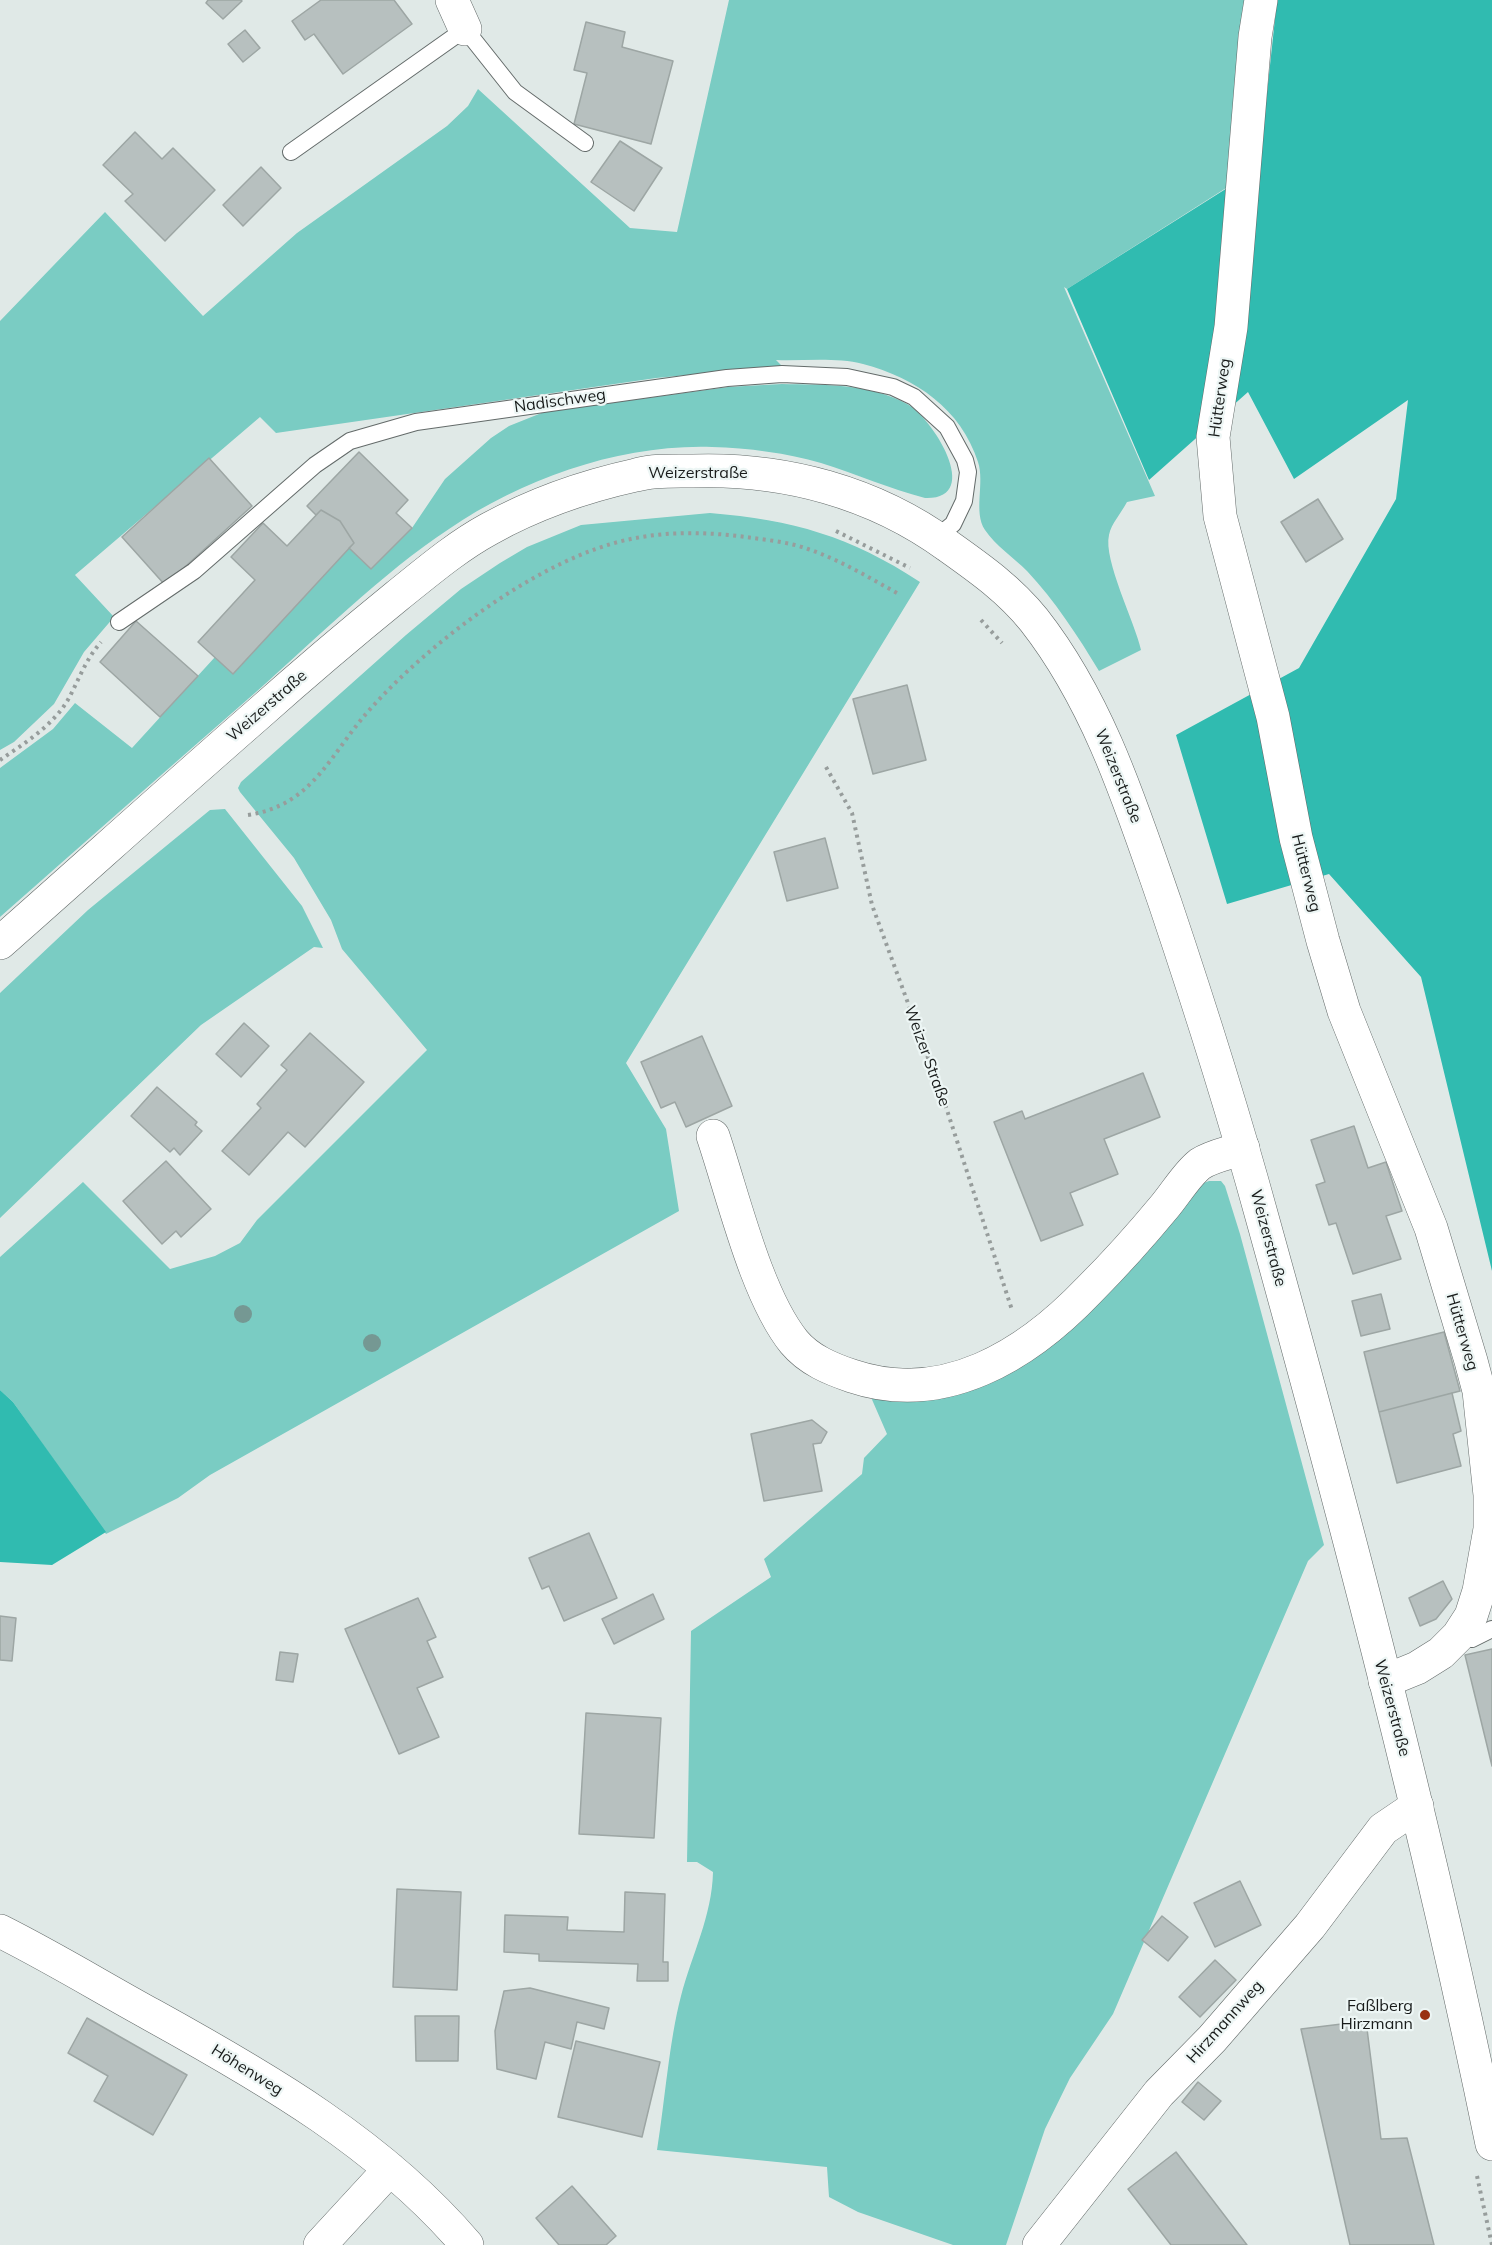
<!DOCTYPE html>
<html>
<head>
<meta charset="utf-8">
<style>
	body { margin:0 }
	canvas { display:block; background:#e0e9e7 }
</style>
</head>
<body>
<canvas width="1492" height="2245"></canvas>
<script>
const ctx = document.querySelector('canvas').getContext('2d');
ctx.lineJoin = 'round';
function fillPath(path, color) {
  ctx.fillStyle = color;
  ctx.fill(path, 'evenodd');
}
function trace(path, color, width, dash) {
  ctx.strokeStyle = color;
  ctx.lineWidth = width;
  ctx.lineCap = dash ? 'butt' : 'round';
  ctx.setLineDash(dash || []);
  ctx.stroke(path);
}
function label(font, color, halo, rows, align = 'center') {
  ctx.font = font + ' Mulish,sans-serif';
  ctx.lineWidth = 4.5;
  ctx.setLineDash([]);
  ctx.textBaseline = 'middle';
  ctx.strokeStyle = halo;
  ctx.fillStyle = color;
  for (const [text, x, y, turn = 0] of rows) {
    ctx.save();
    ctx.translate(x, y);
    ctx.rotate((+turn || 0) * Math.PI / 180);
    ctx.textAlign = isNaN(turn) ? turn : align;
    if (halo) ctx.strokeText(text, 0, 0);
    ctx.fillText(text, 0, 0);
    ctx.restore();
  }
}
fillPath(new Path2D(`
	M729 0H1251L1234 183 1067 289 1064 287 1155 496 1127 502C1122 512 1111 524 1109 535 1103 560 1135 622 1141 650L1099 671C1078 636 1055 601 1027 571 1014 558 995 545 985 530 973 512 985 483 978 462 961 409 916 378 863 364 836 357 804 361 776 360L782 366 656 378 276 433 260 417 75 575 114 617 84 652 54 704 14 742 0 750V321L105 212 203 316 297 233 447 126 468 106 478 89 630 228 677 232Z
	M782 384C824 385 869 383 907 404 933 418 984 500 925 498 890 489 856 474 821 463 787 453 748 448 712 447 621 444 524 478 449 529 382 573 316 639 256 692 170 767 85 842 0 917V768L53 729 75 703 132 748 215 657 233 674 349 548 371 569 412 528 445 479 491 438 509 426 544 412 728 387Z
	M710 513C793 520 850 536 920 582L626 1063 666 1129 679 1211 210 1475 178 1498 106 1534 13 1402 0 1390V1257L83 1182 170 1269 215 1256 240 1243 257 1220 427 1050 342 949 331 920 294 858 240 792 238 788 241 782 406 635 461 589 500 563 527 547 581 525Z
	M225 809 302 906 323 948 314 947 201 1025 0 1218V993L88 910 210 810Z
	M1209 1181H1221L1225 1186 1240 1234 1324 1545 1308 1561 1113 2014 1070 2078 1045 2129 1006 2245H953L858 2212 829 2197 827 2167 657 2150C665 2101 669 2042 681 1996 692 1954 712 1916 713 1872L697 1862H687L691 1631 771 1577 764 1559 862 1474 864 1458 887 1434 870 1395 936 1398 1201 1184Z`), '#7accc3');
fillPath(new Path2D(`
	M1277 0H1492V1271L1421 977 1329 874 1227 904 1176 735 1299 668 1396 499 1408 400 1294 479 1248 392 1149 480 1067 289 1259 168Z
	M0 1390 13 1402 106 1532 52 1565 0 1562Z`), '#30bbb0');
const building = new Path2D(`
	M208 0H241L242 1 223 19 206 3Z
	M321 0H394L412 24 343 74 314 34 305 40 292 21Z
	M586 22 625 32 622 47 673 61 651 144 574 124 587 73 574 70Z
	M245 30 260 48 243 62 228 44Z
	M135 132 162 159 173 148 215 190 165 241 125 201 133 194 103 165Z
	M620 141 662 168 634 211 591 182Z
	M261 167 281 188 243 226 223 205Z
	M359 452 408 500 396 513 412 528 371 569 349 548 354 543 340 521 321 510 316 515 307 506Z
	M209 458 252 506 165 585 122 537Z
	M1318 499 1343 539 1306 562 1281 522Z
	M321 510 340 521 354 543 233 674 198 642 255 580 231 557 263 523 287 546Z
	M136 621 198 676 160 717 100 662Z
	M907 685 926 760 873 774 853 699Z
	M825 838 838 888 787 901 774 852Z
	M244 1023 269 1046 241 1077 216 1054Z
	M310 1033 364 1082 305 1147 288 1132 249 1175 222 1151 261 1108 257 1104 287 1070 281 1065Z
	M702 1036 732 1106 686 1127 675 1102 661 1108 641 1062Z
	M1143 1073 1160 1117 1104 1139 1118 1174 1070 1193 1083 1225 1041 1241 994 1122 1022 1111 1025 1119Z
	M157 1087 197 1122 195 1125 202 1131 180 1155 174 1148 170 1152 131 1116Z
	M1354 1126 1368 1168 1386 1162 1402 1211 1386 1216 1401 1259 1353 1274 1336 1223 1329 1225 1316 1185 1325 1182 1311 1140Z
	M166 1161 211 1209 181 1237 176 1231 162 1244 123 1201Z
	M1381 1294 1390 1329 1361 1336 1352 1301Z
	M1444 1332 1460 1391 1379 1412 1364 1352Z
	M1452 1393 1461 1431 1453 1434 1461 1466 1397 1483 1379 1412Z
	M812 1420 827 1432 821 1443 813 1444 822 1491 764 1501 751 1434Z
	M589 1533 617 1598 564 1621 549 1586 542 1589 529 1558Z
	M1443 1581 1452 1599 1436 1619 1420 1626 1409 1598Z
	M653 1594 664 1619 614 1644 602 1619Z
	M418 1598 436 1637 427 1641 443 1677 417 1688 439 1737 399 1754 345 1629Z
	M0 1616 16 1618 12 1661 0 1660Z
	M1492 1649V1766L1465 1655Z
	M280 1652 298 1654 293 1682 276 1680Z
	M586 1713 661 1718 654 1838 579 1834Z
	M1240 1881 1261 1925 1215 1947 1194 1903Z
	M397 1889 461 1892 457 1990 393 1987Z
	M625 1892 665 1894 663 1962H668V1981H637L638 1964 539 1961V1954L504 1952 505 1915 568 1917 567 1930 624 1932Z
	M1162 1916 1188 1937 1168 1961 1142 1940Z
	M1215 1960 1236 1980 1200 2017 1179 1997Z
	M530 1988 609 2008 604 2029 577 2022 571 2049 545 2042 536 2079 497 2069 495 2031 504 1991Z
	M415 2016H459L458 2061H416Z
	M87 2018 187 2075 153 2135 94 2101 108 2076 68 2053Z
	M1366 2021 1381 2139 1407 2138 1434 2245H1350L1301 2029Z
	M576 2041 660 2062 642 2137 558 2117Z
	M1198 2082 1221 2101 1204 2120 1182 2102Z
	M1176 2152 1247 2245H1171L1128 2189Z
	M572 2186 616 2236 606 2245H559L536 2218Z`);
fillPath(building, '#b7c0bf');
trace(building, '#9da6a4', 1.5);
const service = new Path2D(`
	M291 152 465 29 515 92 585 143
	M119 622 194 571 315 465 350 441 416 422 727 378 782 374 847 377 893 387 914 397 947 427 965 460 968 472 964 501 953 524 937 537
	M1458 1636 1472 1639 1492 1629`);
const minor = new Path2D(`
	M452 0 465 29
	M1261 0 1255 37 1231 327 1213 437 1220 516 1273 717 1296 838 1323 941 1344 1011 1431 1228 1471 1361 1479 1391 1490 1495V1529L1479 1591 1471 1616 1458 1636 1441 1653 1417 1668 1385 1681
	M713 1136C733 1195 756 1295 794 1342 809 1360 831 1369 852 1376 944 1407 1027 1355 1089 1290 1116 1263 1141 1235 1165 1206 1176 1193 1187 1174 1200 1164 1212 1156 1230 1153 1243 1148
	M0 1931C52 1957 101 1987 152 2015 266 2078 382 2145 467 2245
	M320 2245 390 2169
	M1039 2245 1159 2093 1212 2039 1310 1926 1383 1829 1417 1806`);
const primary = new Path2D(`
	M0 943C85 868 170 791 256 716 302 675 349 635 397 596 427 572 456 547 489 529 534 504 586 486 636 475 654 470 674 471 693 471 784 468 874 492 948 546 979 568 1009 589 1034 620 1099 703 1131 805 1165 903 1200 1007 1233 1111 1262 1217 1347 1523 1428 1832 1492 2144`);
trace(service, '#646b6a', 18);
trace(minor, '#646b6a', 34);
trace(primary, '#646b6a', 34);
trace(new Path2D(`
	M836 531 910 568
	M981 620 1002 643
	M0 760C25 743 54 725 69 698 79 679 86 659 101 642
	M826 767 852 813 872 905 945 1104 1012 1310
	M248 815C315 805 331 751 373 706 430 643 529 568 611 544 654 531 701 531 746 537 766 540 789 542 808 549 840 560 868 577 897 593
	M1477 2176 1492 2245`), '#979d9c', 4, [3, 4.5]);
trace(service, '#fff', 16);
trace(minor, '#fff', 33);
trace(primary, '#fff', 33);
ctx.fillStyle = '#759893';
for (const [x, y] of [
	[243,1314],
	[372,1343]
]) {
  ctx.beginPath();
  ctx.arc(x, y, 9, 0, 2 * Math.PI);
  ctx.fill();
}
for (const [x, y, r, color] of [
	[1425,2015,6,"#993112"]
]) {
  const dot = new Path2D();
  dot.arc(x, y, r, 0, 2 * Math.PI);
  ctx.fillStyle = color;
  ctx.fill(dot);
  trace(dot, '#edf6f5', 2);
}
label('16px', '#181b1a', '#edf6f5', [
	["Hütterweg",1220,398,-82],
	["Nadischweg",560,401,-8],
	["Weizerstraße",698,473],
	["Weizerstraße",267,706,-41],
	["Weizerstraße",1118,776,68],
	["Hütterweg",1306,873,76],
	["Weizer Straße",927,1056,70],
	["Weizerstraße",1268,1238,75],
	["Hütterweg",1462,1332,74],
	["Weizerstraße",1392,1708,75],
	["Hirzmannweg",1225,2022,-48],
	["Höhenweg",247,2070,32]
]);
label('16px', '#181b1a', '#edf6f5', [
	["Faßlberg",1413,2006],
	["Hirzmann",1413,2024]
], 'right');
</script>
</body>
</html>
